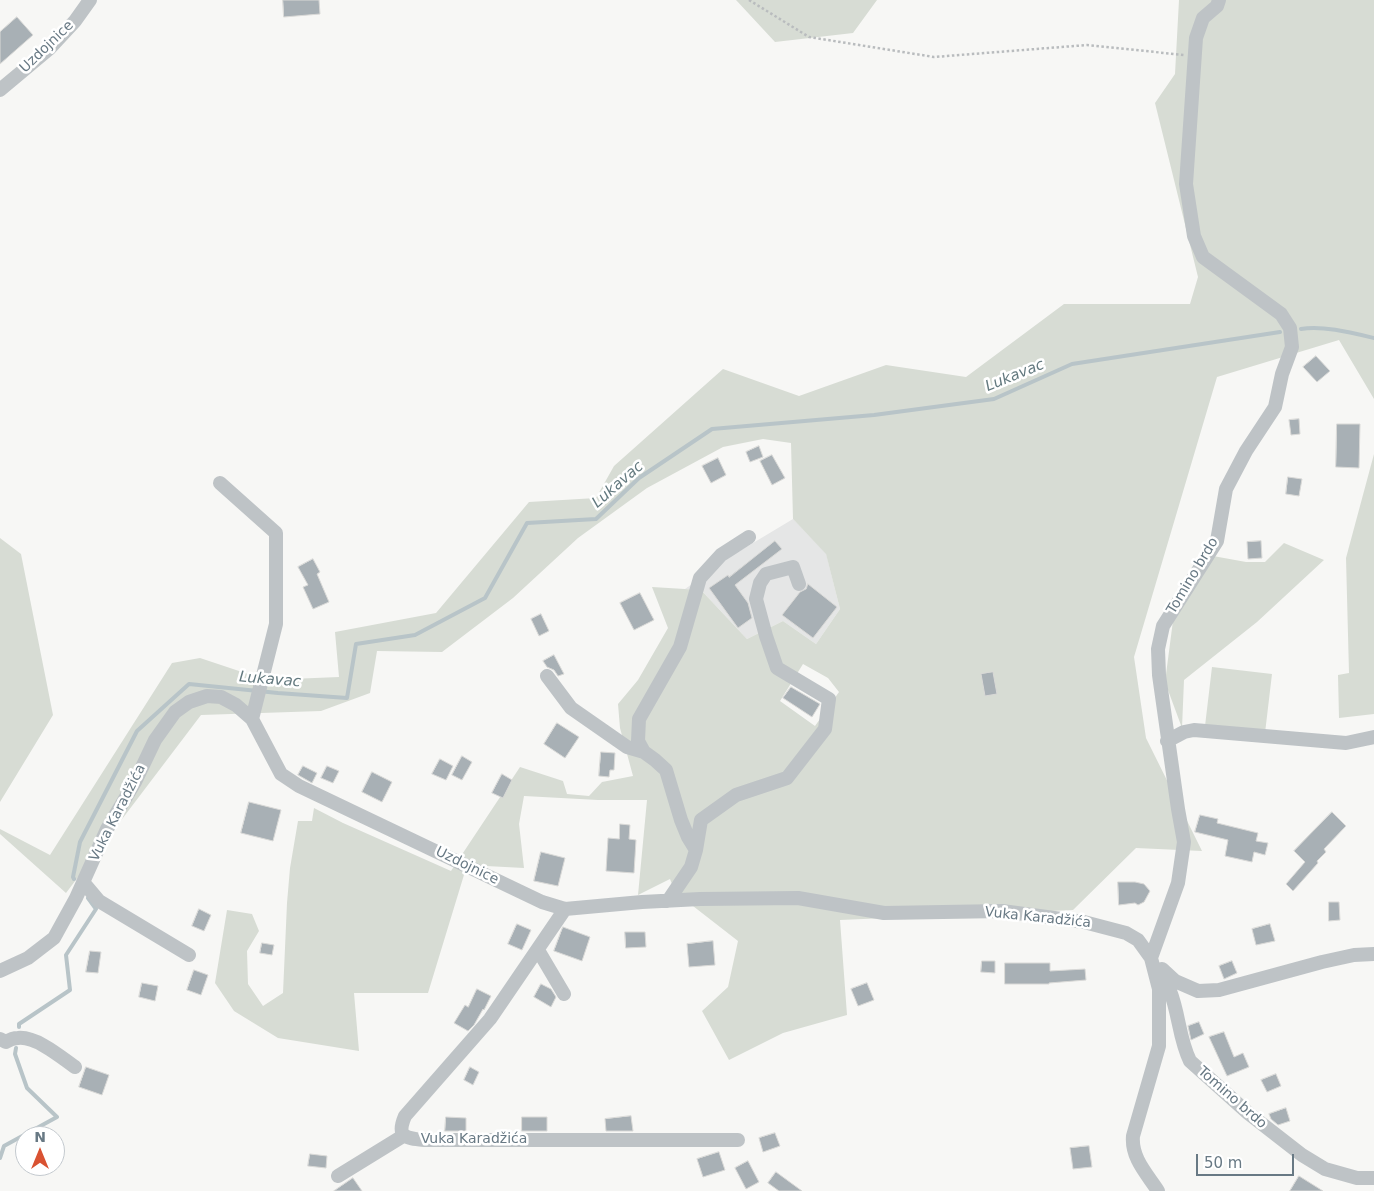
<!DOCTYPE html>
<html>
<head>
<meta charset="utf-8">
<style>
	body { margin:0 }
	#map { position:relative; width:1374px; height:1191px; overflow:hidden; background:#f7f7f5; font-family:"DejaVu Sans",sans-serif }
	canvas { display:block }
	.north { position:absolute; left:15px; top:1126px; width:50px; height:50px; box-sizing:border-box; background:#fff; border:1px solid #c3c9ce; border-radius:50%; rotate:0deg; font-size:14px; font-weight:700; line-height:20px; text-align:center; color:#687984 }
	.north::after { content:''; display:block; margin:auto; width:18px; height:22px; background:#d95232; clip-path:polygon(50% 0,100% 100%,50% 72%,0 100%) }
	.scale { position:absolute; left:1196px; top:1154px; width:98px; height:22px; box-sizing:border-box; border:2px solid #687984; border-top:0; padding-left:6px; font-size:15px; line-height:18px; white-space:nowrap; color:#687984; -webkit-text-stroke:4px #fff; paint-order:stroke }
</style>
</head>
<body>
<div id="map">
<canvas width="1374" height="1191"></canvas>
<div class="north">N</div>
<div class="scale">50 m</div>
</div>
<script>
const ctx = document.querySelector('canvas').getContext('2d');
ctx.lineJoin = 'round';
function fillPath(path, color) {
  ctx.fillStyle = color;
  ctx.fill(path, 'evenodd');
}
function trace(path, color, width, dash) {
  ctx.strokeStyle = color;
  ctx.lineWidth = width;
  ctx.lineCap = dash ? 'butt' : 'round';
  ctx.setLineDash(dash || []);
  ctx.stroke(path);
}
function label(font, color, halo, rows, align = 'center') {
  ctx.font = font + ' "DejaVu Sans",sans-serif';
  ctx.lineWidth = 5;
  ctx.setLineDash([]);
  ctx.textBaseline = 'middle';
  ctx.strokeStyle = halo;
  ctx.fillStyle = color;
  for (const [text, x, y, turn = 0] of rows) {
    ctx.save();
    ctx.translate(x, y);
    ctx.rotate((+turn || 0) * Math.PI / 180);
    ctx.textAlign = isNaN(turn) ? turn : align;
    if (halo) ctx.strokeText(text, 0, 0);
    ctx.fillText(text, 0, 0);
    ctx.restore();
  }
}
fillPath(new Path2D(`
	M793 519 826 553 840 609 816 644 783 621 747 639 701 590 685 589 733 555Z`), '#e5e6e6');
fillPath(new Path2D(`
	M736 0H877L853 33 775 42Z
	M1179 0H1374V399L1339 340 1217 377 1134 657 1146 738 1202 851 1136 848 1073 910 840 920 847 1015 783 1033 729 1060 702 1011 728 987 738 941 675 892 670 879 638 895 647 800H598L524 796 519 824 524 868 467 865 428 993H354L359 1051 278 1038 234 1011 215 983 227 910 252 914 259 931 247 951 248 984 263 1006 283 993 287 903 290 868 298 821H312L314 808 343 823 451 871 520 767 563 781 567 794 589 796 602 782 633 776 620 728 618 704 638 680 668 628 652 587 701 590 747 639 783 621 816 644 840 609 826 554 793 519 791 443 763 439 723 447 647 488 578 538 513 598 442 652 377 651 370 693 321 711 201 715 66 893 0 834V829L50 855 172 663 200 658 266 680 339 677 335 632 436 613 529 502 596 498 614 466 723 369 799 396 886 365 966 377 1064 304H1190L1198 277 1155 103 1175 74ZM803 664 828 678 839 692 815 726 780 701Z
	M1374 454V714L1339 718 1338 675 1349 673 1346 558Z
	M0 538 21 554 53 715 0 802Z
	M1284 543 1324 560 1257 622 1184 680 1182 728 1165 682 1174 613 1213 556 1246 562H1265Z
	M1212 667 1272 674 1265 733 1205 726Z`), '#d7dcd4');
trace(new Path2D(`
	M1301 329C1322 325 1353 333 1374 338
	M74 879 73 877 80 842 137 731 189 684 278 693 347 698 356 644 415 635 485 598 527 523 596 519 639 478 712 429 874 415 994 399 1072 364 1280 332
	M19 1027V1024L70 990 66 955 96 909 88 898
	M0 1158 4 1146 57 1117 27 1088 15 1054 16 1048`), '#b8c4c8', 4);
const building = new Path2D(`
	M283 0H319L320 14 284 17Z
	M17 17 33 35 0 64V32Z
	M1316 356 1330 371 1317 382 1303 367Z
	M1299 419 1300 434 1291 435 1289 420Z
	M1337 424H1360L1359 468 1336 467Z
	M759 446 763 457 750 462 746 452Z
	M772 455 785 478 772 485 760 461Z
	M718 458 726 475 711 483 702 466Z
	M1288 477 1302 479 1299 496 1286 494Z
	M775 541 782 549 735 585 748 603 752 618 738 628 709 588 728 575 729 577Z
	M1261 541 1262 558 1248 559 1247 542Z
	M313 559 320 572 317 574 329 602 313 609 303 587 308 585 298 567Z
	M808 584 837 607 813 638 782 615 800 592 806 589Z
	M640 593 654 620 634 630 620 603Z
	M541 614 549 631 539 636 531 619Z
	M554 655 564 674 558 676 554 670 547 667 543 661Z
	M993 672 997 694 985 696 981 674Z
	M791 687 820 704 812 717 783 698Z
	M557 723 579 737 565 758 544 744Z
	M601 752 615 753 614 770H610L609 777 599 776Z
	M462 756 472 762 462 780 452 775Z
	M440 759 453 766 446 780 432 774Z
	M303 766 317 773 312 783 298 775Z
	M327 766 339 771 333 783 321 778Z
	M372 772 392 782 382 802 362 792Z
	M502 774 512 780 503 798 492 793Z
	M249 802 281 810 273 841 241 833Z
	M1332 812 1346 826 1324 849 1326 852 1317 861 1318 863 1293 891 1286 884 1305 862 1294 851Z
	M1200 815 1218 819 1217 823 1258 833 1256 841 1268 843 1265 855 1254 852 1252 862 1225 856 1228 840 1195 832Z
	M620 824 630 825 629 839 636 840 634 873 606 871 608 838 619 839Z
	M541 852 565 858 558 886 534 881Z
	M1118 882H1135L1144 884 1150 891 1144 902 1138 905 1135 903 1119 905Z
	M1329 902H1339L1340 920 1329 921Z
	M199 909 211 915 204 931 192 926Z
	M517 924 531 930 522 950 508 944Z
	M1270 924 1275 941 1256 945 1252 929Z
	M563 927 590 937 582 961 554 951Z
	M625 932H645L646 947 626 948Z
	M713 941 715 965 689 967 687 944Z
	M262 943 274 945 272 955 260 953Z
	M90 951 101 952 98 973 86 972Z
	M982 961H995V973L981 972Z
	M1232 961 1237 973 1224 979 1219 966Z
	M1005 963H1050V971L1085 969 1086 980 1049 983V984H1005Z
	M194 970 208 975 201 995 187 990Z
	M142 983 158 986 155 1001 139 997Z
	M867 983 874 1000 858 1006 851 989Z
	M541 984 551 989 556 997 551 1007 534 997Z
	M477 989 491 996 484 1010 483 1009 474 1025 468 1031 454 1023 465 1005 468 1007Z
	M1199 1022 1204 1034 1191 1040 1188 1026Z
	M1224 1032 1234 1057 1243 1053 1249 1067 1227 1076 1209 1037Z
	M86 1067 109 1075 102 1095 79 1087Z
	M470 1067 479 1072 473 1085 464 1080Z
	M1276 1074 1281 1086 1267 1092 1261 1080Z
	M1286 1108 1290 1121 1278 1125 1271 1119 1269 1114Z
	M631 1116 633 1131H606L605 1119Z
	M446 1117 466 1118V1131H445Z
	M522 1117H547V1131H522Z
	M775 1133 780 1146 763 1152 759 1138Z
	M1089 1146 1092 1167 1073 1169 1070 1148Z
	M719 1152 725 1170 703 1177 697 1159Z
	M310 1154 327 1156 326 1168 308 1166Z
	M748 1161 759 1182 746 1189 735 1168Z
	M776 1172 802 1191H779L768 1183Z
	M1299 1176 1323 1191H1290Z
	M353 1178 362 1191H334Z`);
fillPath(building, '#a8b0b5');
trace(building, '#d9d9d7', 1);
trace(new Path2D(`
	M749 0 809 37 934 57 1087 45 1184 55`), '#b9bcbe', 2.5, [2.5, 2.5]);
trace(new Path2D(`
	M0 90 49 49 75 21 90 0
	M220 483 276 533V624L252 719
	M547 676 571 708 627 747 644 752
	M1167 741 1184 732 1194 730 1346 743 1374 737
	M696 850 701 820 736 795 787 778 825 729 829 699 777 668 766 636 756 599 760 583 766 574 793 567 799 584
	M83 882 99 901 189 955
	M668 901 691 867 696 850 688 837 681 820 666 770 655 760 644 752 638 741 639 719 680 647 700 578 721 555 749 537
	M565 909 490 1019 405 1116C396 1137 405 1138 424 1140H738
	M538 950 564 994
	M1151 958 1178 883 1184 842 1178 809 1159 675 1158 649 1163 626 1217 541 1226 489 1246 451 1275 407 1282 374 1292 347 1290 328 1281 314 1203 257 1194 236 1186 184 1196 38 1203 18 1217 6 1219 0
	M1162 969 1175 981 1198 991 1219 990 1322 962 1354 955 1374 954
	M1158 970C1162 976 1167 983 1170 991 1179 1013 1179 1039 1190 1061L1248 1113 1302 1155 1325 1169 1357 1178H1374
	M0 971 28 958 54 938 76 898 107 829 135 782 155 740 175 712 189 702 207 696 221 697 236 705 252 719 281 774 299 786 542 902 565 909 642 902 700 899 798 898 884 913 1002 911 1084 922 1126 933 1138 940 1151 958 1159 989V1046L1133 1136C1131 1158 1147 1174 1158 1191
	M0 1039 6 1042C9 1040 14 1038 18 1038 36 1036 61 1057 75 1067
	M338 1176 403 1136`), '#bec3c6', 14);
label('14px', '#687984', '#fff', [
	["Uzdojnice",47,47,-44],
	["Tomino brdo",1193,576,-59],
	["Vuka Karadžića",118,813,-63],
	["Uzdojnice",467,866,26],
	["Vuka Karadžića",1038,918,6],
	["Tomino brdo",1232,1098,41],
	["Vuka Karadžića",474,1139]
]);
label('italic 15px', '#63797f', '#fff', [
	["Lukavac",1015,376,-22],
	["Lukavac",618,485,-41],
	["Lukavac",270,680,5]
]);
</script>
</body>
</html>
